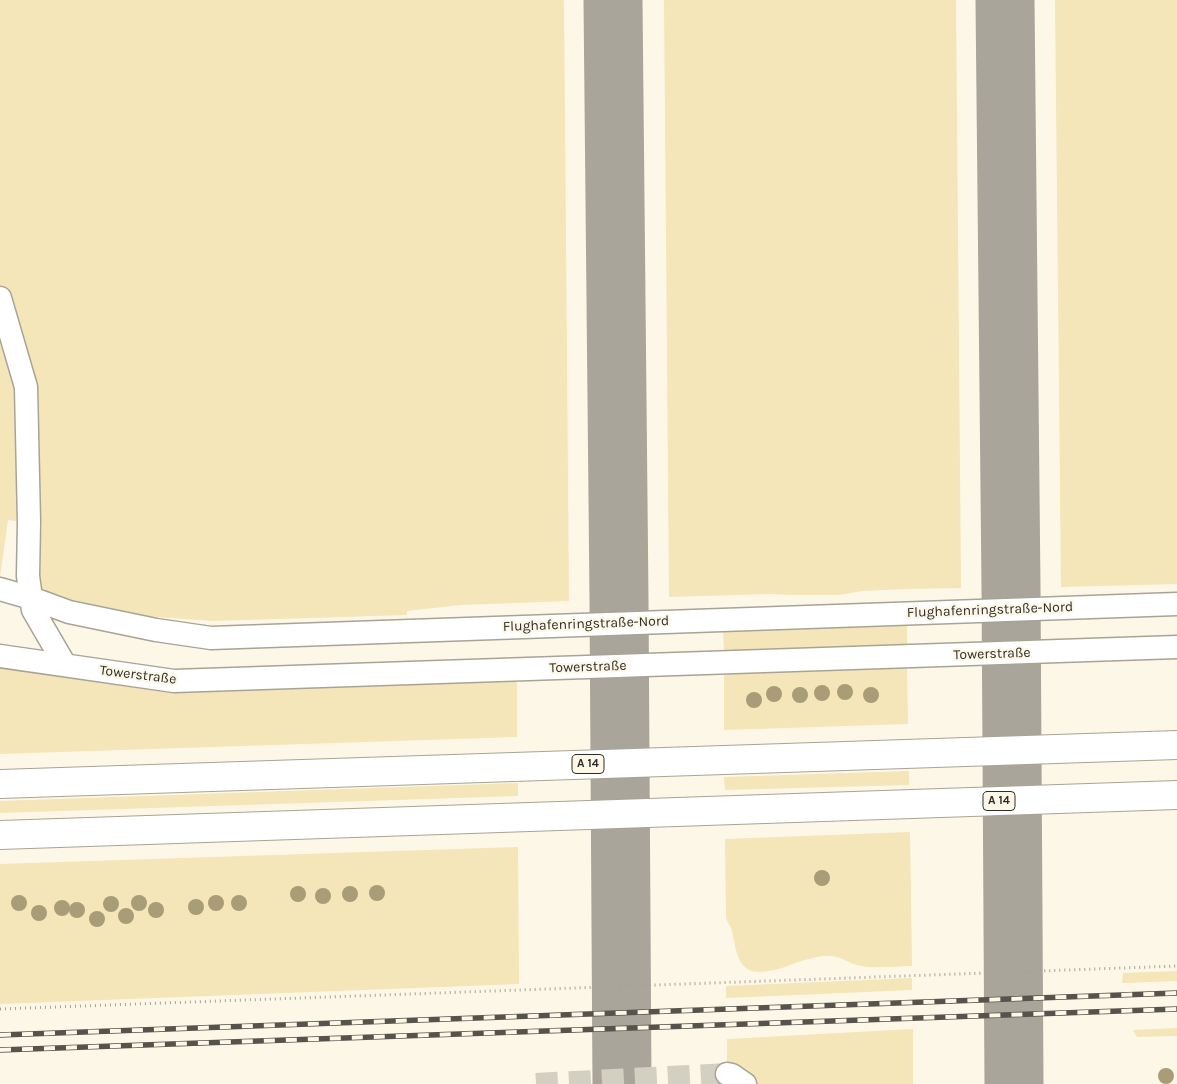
<!DOCTYPE html>
<html>
<head>
<meta charset="utf-8">
<style>
	body { margin:0 }
	canvas { display:block; background:#fcf7e7 }
</style>
</head>
<body>
<canvas width="1177" height="1084"></canvas>
<script>
const ctx = document.querySelector('canvas').getContext('2d');
ctx.lineJoin = 'round';
function fillPath(path, color) {
  ctx.fillStyle = color;
  ctx.fill(path, 'evenodd');
}
function trace(path, color, width, dash) {
  ctx.strokeStyle = color;
  ctx.lineWidth = width;
  ctx.lineCap = dash ? 'butt' : 'round';
  ctx.setLineDash(dash || []);
  ctx.stroke(path);
}
function label(font, color, halo, rows, align = 'center') {
  ctx.font = font + ' Karla,sans-serif';
  ctx.lineWidth = 4.5;
  ctx.setLineDash([]);
  ctx.textBaseline = 'middle';
  ctx.strokeStyle = halo;
  ctx.fillStyle = color;
  for (const [text, x, y, turn = 0] of rows) {
    ctx.save();
    ctx.translate(x, y);
    ctx.rotate((+turn || 0) * Math.PI / 180);
    ctx.textAlign = isNaN(turn) ? turn : align;
    if (halo) ctx.strokeText(text, 0, 0);
    ctx.fillText(text, 0, 0);
    ctx.restore();
  }
}
fillPath(new Path2D(`
	M0 0H564L569 601 461 605 407 611V615L213 621 144 616 42 593 36 588 42 524 8 520 0 577Z
	M664 0H956L961 588 906 589 862 591 839 595H792L769 594 669 597Z
	M1055 0H1177V584L1061 587Z
	M907 625V646L724 651 723 631Z
	M0 666 517 680V737L0 754Z
	M907 667 908 724 724 730V673Z
	M909 771V785L725 790 724 777Z
	M518 783V796L0 813V801Z
	M910 832 912 966C896 966 878 969 862 966 851 965 842 956 830 956 812 955 795 964 778 969 769 971 753 975 745 967 735 958 735 940 731 928 729 924 727 921 726 918L725 839Z
	M518 847 519 984 0 1004V864Z
	M1177 971V981L1122 983 1123 973Z
	M912 978V990L726 998V986Z
	M1177 1028V1036L1137 1037 1133 1030Z
	M913 1029V1084H754L727 1067V1039Z`), '#f4e6b9');
trace(new Path2D(`
	M613 0 619 599 622 1084
	M1005 0 1011 587 1014 1084`), '#a9a59a', 59);
trace(new Path2D(`
	M536 1084 727 1074`), '#d3cfc1', 22, [22, 11]);
const minor = new Path2D(`
	M0 298 26 387 29 522 28 576 31 598 33 610 65 665
	M0 589 31 598 69 612 156 630 211 638 1177 604
	M0 656 174 681 1177 647
	M727 1074 732 1075 745 1084`);
const highway = new Path2D(`
	M0 784 1177 745
	M0 835 1177 795`);
trace(minor, '#a8a495', 25);
trace(highway, '#a8a495', 30);
trace(new Path2D(`
	M0 1009 1177 966`), '#a5a296', 3, [1, 4]);
trace(minor, '#fff', 22);
trace(highway, '#fff', 28);
const rail = new Path2D(`
	M0 1035 1177 993
	M0 1050 1177 1009`);
trace(rail, '#56534c', 5.5);
trace(rail, '#fcf7e7', 4, [11]);
ctx.fillStyle = '#a89d77';
for (const [x, y] of [
	[845,692],
	[822,693],
	[774,694],
	[800,695],
	[871,695],
	[754,700],
	[822,878],
	[377,893],
	[298,894],
	[350,894],
	[323,896],
	[19,903],
	[139,903],
	[216,903],
	[239,903],
	[111,904],
	[196,907],
	[62,908],
	[77,910],
	[156,910],
	[39,913],
	[126,916],
	[97,919],
	[1166,1076]
]) {
  ctx.beginPath();
  ctx.arc(x, y, 8, 0, 2 * Math.PI);
  ctx.fill();
}
for (const [x, y, w] of [
	[588,764,32],
	[999,801,32]
]) {
  const box = new Path2D();
  box.roundRect(x - w / 2, y - 9.5, w, 19, 4);
  ctx.fillStyle = '#fcf7e7';
  ctx.fill(box);
  trace(box, '#2f2d27', 1);
}
label('bold 12px', '#2f2d27', null, [
	["A 14",588,764],
	["A 14",999,801]
]);
label('14px', '#2f2d27', '#fcf7e7', [
	["Flughafenringstraße-Nord",990,610,-2],
	["Flughafenringstraße-Nord",586,624,-2],
	["Towerstraße",992,654,-2],
	["Towerstraße",588,667,-2],
	["Towerstraße",138,675,7]
]);
</script>
</body>
</html>
